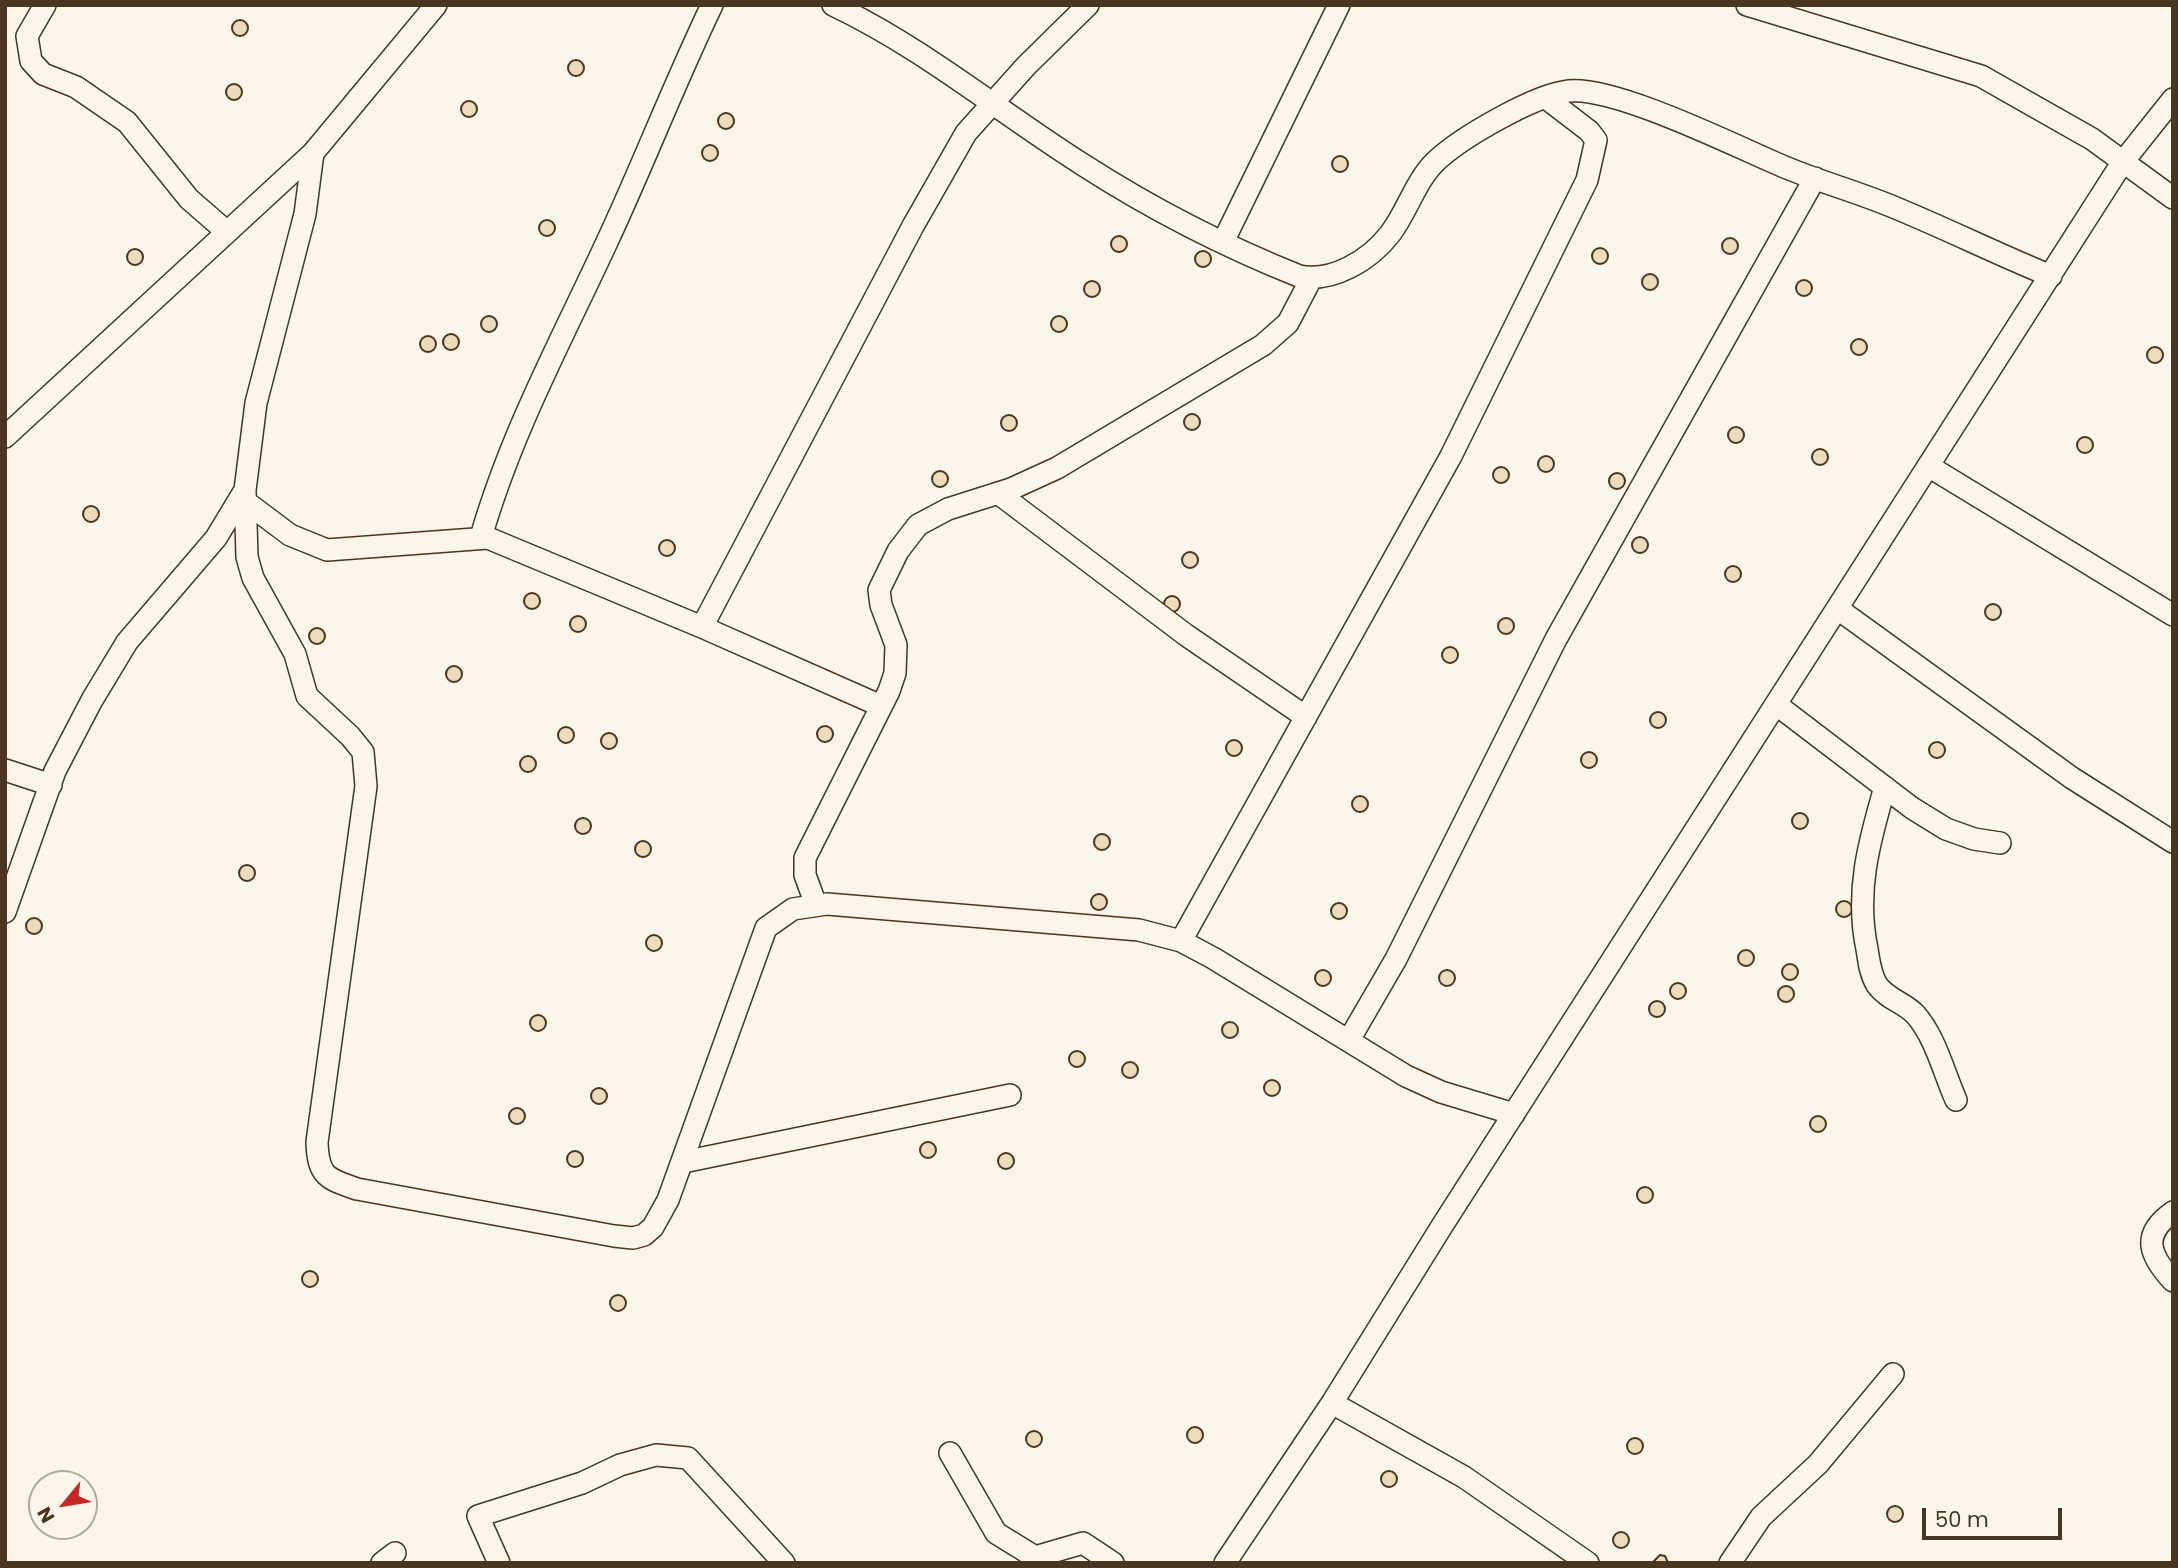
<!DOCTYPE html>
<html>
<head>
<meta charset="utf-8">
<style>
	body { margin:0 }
	#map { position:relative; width:2178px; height:1568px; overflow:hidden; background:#fbf6e9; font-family:Poppins,sans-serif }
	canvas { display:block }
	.frame { position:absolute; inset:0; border:7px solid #4a3520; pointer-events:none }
	.north { position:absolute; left:28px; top:1470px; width:70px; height:70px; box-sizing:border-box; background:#fbf6e9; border:2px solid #b4a999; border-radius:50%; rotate:240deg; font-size:19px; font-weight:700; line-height:28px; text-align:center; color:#4a3520 }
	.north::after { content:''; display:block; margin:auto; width:24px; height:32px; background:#c62828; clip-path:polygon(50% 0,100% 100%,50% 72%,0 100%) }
	.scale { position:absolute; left:1922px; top:1508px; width:140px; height:32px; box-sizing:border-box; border:4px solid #4a3520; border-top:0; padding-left:9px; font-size:21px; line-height:24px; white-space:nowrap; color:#4a3520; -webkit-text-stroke:5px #fbf6e9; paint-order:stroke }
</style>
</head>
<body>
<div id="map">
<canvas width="2178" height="1568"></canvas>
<div class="frame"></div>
<div class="north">N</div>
<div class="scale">50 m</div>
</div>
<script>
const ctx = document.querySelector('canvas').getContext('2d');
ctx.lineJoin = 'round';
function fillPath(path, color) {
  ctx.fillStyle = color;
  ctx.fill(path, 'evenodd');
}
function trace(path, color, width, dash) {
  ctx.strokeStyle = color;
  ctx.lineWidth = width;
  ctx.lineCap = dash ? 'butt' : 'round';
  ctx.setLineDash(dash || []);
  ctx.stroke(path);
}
const building = new Path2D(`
	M232 28a8 8 0 1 1 16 0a8 8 0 1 1-16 0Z
	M568 68a8 8 0 1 1 16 0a8 8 0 1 1-16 0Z
	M226 92a8 8 0 1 1 16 0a8 8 0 1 1-16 0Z
	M461 109a8 8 0 1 1 16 0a8 8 0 1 1-16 0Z
	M718 121a8 8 0 1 1 16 0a8 8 0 1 1-16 0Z
	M702 153a8 8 0 1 1 16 0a8 8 0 1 1-16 0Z
	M1332 164a8 8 0 1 1 16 0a8 8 0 1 1-16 0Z
	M539 228a8 8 0 1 1 16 0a8 8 0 1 1-16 0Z
	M1111 244a8 8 0 1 1 16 0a8 8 0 1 1-16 0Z
	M1722 246a8 8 0 1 1 16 0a8 8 0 1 1-16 0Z
	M1592 256a8 8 0 1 1 16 0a8 8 0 1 1-16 0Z
	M127 257a8 8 0 1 1 16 0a8 8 0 1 1-16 0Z
	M1195 259a8 8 0 1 1 16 0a8 8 0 1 1-16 0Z
	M1642 282a8 8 0 1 1 16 0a8 8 0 1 1-16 0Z
	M1796 288a8 8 0 1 1 16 0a8 8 0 1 1-16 0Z
	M1084 289a8 8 0 1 1 16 0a8 8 0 1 1-16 0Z
	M481 324a8 8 0 1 1 16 0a8 8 0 1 1-16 0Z
	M1051 324a8 8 0 1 1 16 0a8 8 0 1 1-16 0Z
	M443 342a8 8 0 1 1 16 0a8 8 0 1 1-16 0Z
	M420 344a8 8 0 1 1 16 0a8 8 0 1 1-16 0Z
	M1851 347a8 8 0 1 1 16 0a8 8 0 1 1-16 0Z
	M2147 355a8 8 0 1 1 16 0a8 8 0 1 1-16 0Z
	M1184 422a8 8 0 1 1 16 0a8 8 0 1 1-16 0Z
	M1001 423a8 8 0 1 1 16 0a8 8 0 1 1-16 0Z
	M1728 435a8 8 0 1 1 16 0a8 8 0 1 1-16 0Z
	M2077 445a8 8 0 1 1 16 0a8 8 0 1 1-16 0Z
	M1812 457a8 8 0 1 1 16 0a8 8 0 1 1-16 0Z
	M1538 464a8 8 0 1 1 16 0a8 8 0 1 1-16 0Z
	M1493 475a8 8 0 1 1 16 0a8 8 0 1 1-16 0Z
	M932 479a8 8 0 1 1 16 0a8 8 0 1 1-16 0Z
	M1609 481a8 8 0 1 1 16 0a8 8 0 1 1-16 0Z
	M83 514a8 8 0 1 1 16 0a8 8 0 1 1-16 0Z
	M1632 545a8 8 0 1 1 16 0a8 8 0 1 1-16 0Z
	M659 548a8 8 0 1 1 16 0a8 8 0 1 1-16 0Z
	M1182 560a8 8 0 1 1 16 0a8 8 0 1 1-16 0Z
	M1725 574a8 8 0 1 1 16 0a8 8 0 1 1-16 0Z
	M524 601a8 8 0 1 1 16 0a8 8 0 1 1-16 0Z
	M1164 604a8 8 0 1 1 16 0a8 8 0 1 1-16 0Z
	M1985 612a8 8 0 1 1 16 0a8 8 0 1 1-16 0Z
	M570 624a8 8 0 1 1 16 0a8 8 0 1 1-16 0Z
	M1498 626a8 8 0 1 1 16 0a8 8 0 1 1-16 0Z
	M309 636a8 8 0 1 1 16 0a8 8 0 1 1-16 0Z
	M1442 655a8 8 0 1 1 16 0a8 8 0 1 1-16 0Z
	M446 674a8 8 0 1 1 16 0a8 8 0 1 1-16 0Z
	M1650 720a8 8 0 1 1 16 0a8 8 0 1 1-16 0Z
	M817 734a8 8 0 1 1 16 0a8 8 0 1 1-16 0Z
	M558 735a8 8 0 1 1 16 0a8 8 0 1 1-16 0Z
	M601 741a8 8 0 1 1 16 0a8 8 0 1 1-16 0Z
	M1226 748a8 8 0 1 1 16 0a8 8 0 1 1-16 0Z
	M1929 750a8 8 0 1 1 16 0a8 8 0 1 1-16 0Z
	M1581 760a8 8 0 1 1 16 0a8 8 0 1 1-16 0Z
	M520 764a8 8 0 1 1 16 0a8 8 0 1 1-16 0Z
	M1352 804a8 8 0 1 1 16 0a8 8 0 1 1-16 0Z
	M1792 821a8 8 0 1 1 16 0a8 8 0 1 1-16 0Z
	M575 826a8 8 0 1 1 16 0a8 8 0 1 1-16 0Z
	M1094 842a8 8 0 1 1 16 0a8 8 0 1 1-16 0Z
	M635 849a8 8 0 1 1 16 0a8 8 0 1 1-16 0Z
	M239 873a8 8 0 1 1 16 0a8 8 0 1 1-16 0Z
	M1091 902a8 8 0 1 1 16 0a8 8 0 1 1-16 0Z
	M1836 909a8 8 0 1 1 16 0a8 8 0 1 1-16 0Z
	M1331 911a8 8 0 1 1 16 0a8 8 0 1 1-16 0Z
	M26 926a8 8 0 1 1 16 0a8 8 0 1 1-16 0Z
	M646 943a8 8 0 1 1 16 0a8 8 0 1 1-16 0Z
	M1738 958a8 8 0 1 1 16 0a8 8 0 1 1-16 0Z
	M1782 972a8 8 0 1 1 16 0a8 8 0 1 1-16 0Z
	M1315 978a8 8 0 1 1 16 0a8 8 0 1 1-16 0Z
	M1439 978a8 8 0 1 1 16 0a8 8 0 1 1-16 0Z
	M1670 991a8 8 0 1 1 16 0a8 8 0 1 1-16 0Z
	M1778 994a8 8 0 1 1 16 0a8 8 0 1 1-16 0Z
	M1649 1009a8 8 0 1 1 16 0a8 8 0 1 1-16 0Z
	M530 1023a8 8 0 1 1 16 0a8 8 0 1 1-16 0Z
	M1222 1030a8 8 0 1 1 16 0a8 8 0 1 1-16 0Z
	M1069 1059a8 8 0 1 1 16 0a8 8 0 1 1-16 0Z
	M1122 1070a8 8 0 1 1 16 0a8 8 0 1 1-16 0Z
	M1264 1088a8 8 0 1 1 16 0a8 8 0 1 1-16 0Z
	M591 1096a8 8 0 1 1 16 0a8 8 0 1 1-16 0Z
	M509 1116a8 8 0 1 1 16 0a8 8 0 1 1-16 0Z
	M1810 1124a8 8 0 1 1 16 0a8 8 0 1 1-16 0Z
	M920 1150a8 8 0 1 1 16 0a8 8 0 1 1-16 0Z
	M567 1159a8 8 0 1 1 16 0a8 8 0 1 1-16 0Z
	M998 1161a8 8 0 1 1 16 0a8 8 0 1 1-16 0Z
	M1637 1195a8 8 0 1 1 16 0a8 8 0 1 1-16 0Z
	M302 1279a8 8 0 1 1 16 0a8 8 0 1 1-16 0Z
	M610 1303a8 8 0 1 1 16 0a8 8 0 1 1-16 0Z
	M1187 1435a8 8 0 1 1 16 0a8 8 0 1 1-16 0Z
	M1026 1439a8 8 0 1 1 16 0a8 8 0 1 1-16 0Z
	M1627 1446a8 8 0 1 1 16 0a8 8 0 1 1-16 0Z
	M1381 1479a8 8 0 1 1 16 0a8 8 0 1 1-16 0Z
	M1887 1514a8 8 0 1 1 16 0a8 8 0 1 1-16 0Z
	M1613 1540a8 8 0 1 1 16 0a8 8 0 1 1-16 0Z
	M1660 1555 1665 1556 1668 1563H1652Z`);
fillPath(building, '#ecdcbc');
trace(building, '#4a3520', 2);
const minor = new Path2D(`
	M45 5 27 36 31 61 43 74 76 87 127 122 189 199 227 232
	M833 5C922 47 1001 113 1085 166 1152 209 1224 246 1299 276 1332 283 1370 260 1390 234 1407 212 1415 182 1435 162 1460 138 1534 95 1569 91 1616 86 1739 148 1787 168 1821 182 1857 192 1891 206 1945 228 1997 254 2051 276
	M1747 5 1981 76 2092 139 2173 198
	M1223 242 1339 5
	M5 437 313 153 436 5
	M1930 467 2173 615
	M245 490 247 557 253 578 295 654 307 696 350 736 363 752 366 786 317 1142C318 1176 327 1179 357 1189L614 1236 633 1238 644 1235 653 1227 668 1200 766 928 793 909 827 904 1139 930 1181 941 1213 958 1406 1076 1441 1092 1514 1114
	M998 493 1186 635 1306 717
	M246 502 290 535 327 550 488 538 702 627 881 706
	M481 537C511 433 561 341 606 244 643 165 674 84 712 5
	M1838 609 2072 778 2173 842
	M702 627 913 226 966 133 1026 66 1088 5
	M1777 705 1912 808 1946 829 1974 839 2000 843
	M5 770 51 785
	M1885 787C1869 842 1855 892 1867 949 1869 961 1870 974 1877 985 1887 999 1903 1002 1915 1014 1935 1036 1944 1073 1956 1100
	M816 905 805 875V858L889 691 895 673 896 645 881 605 879 590 898 551 918 525 948 509 1011 489 1057 468 1263 345 1288 323 1311 279
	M5 912 55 771 92 700 127 642 216 538 245 490 256 403 305 214 313 153
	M1181 941 1451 456 1587 180 1596 140 1589 131 1546 98
	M1349 1040 1396 959 1556 639 1815 178
	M683 1162 1010 1095
	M2173 1212C2140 1235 2150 1256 2173 1281
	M1332 1403 1464 1477 1588 1563
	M950 1453 996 1533 1035 1557 1083 1543 1113 1563
	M382 1563 395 1553
	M499 1563 478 1516 582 1483 620 1465 656 1455 688 1458 784 1563
	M1225 1563 1332 1403 1442 1226 2122 163 2173 99
	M1730 1563 1761 1517 1818 1464 1893 1374`);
trace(minor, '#4a3520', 24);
trace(minor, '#fbf6e9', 21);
</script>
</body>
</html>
